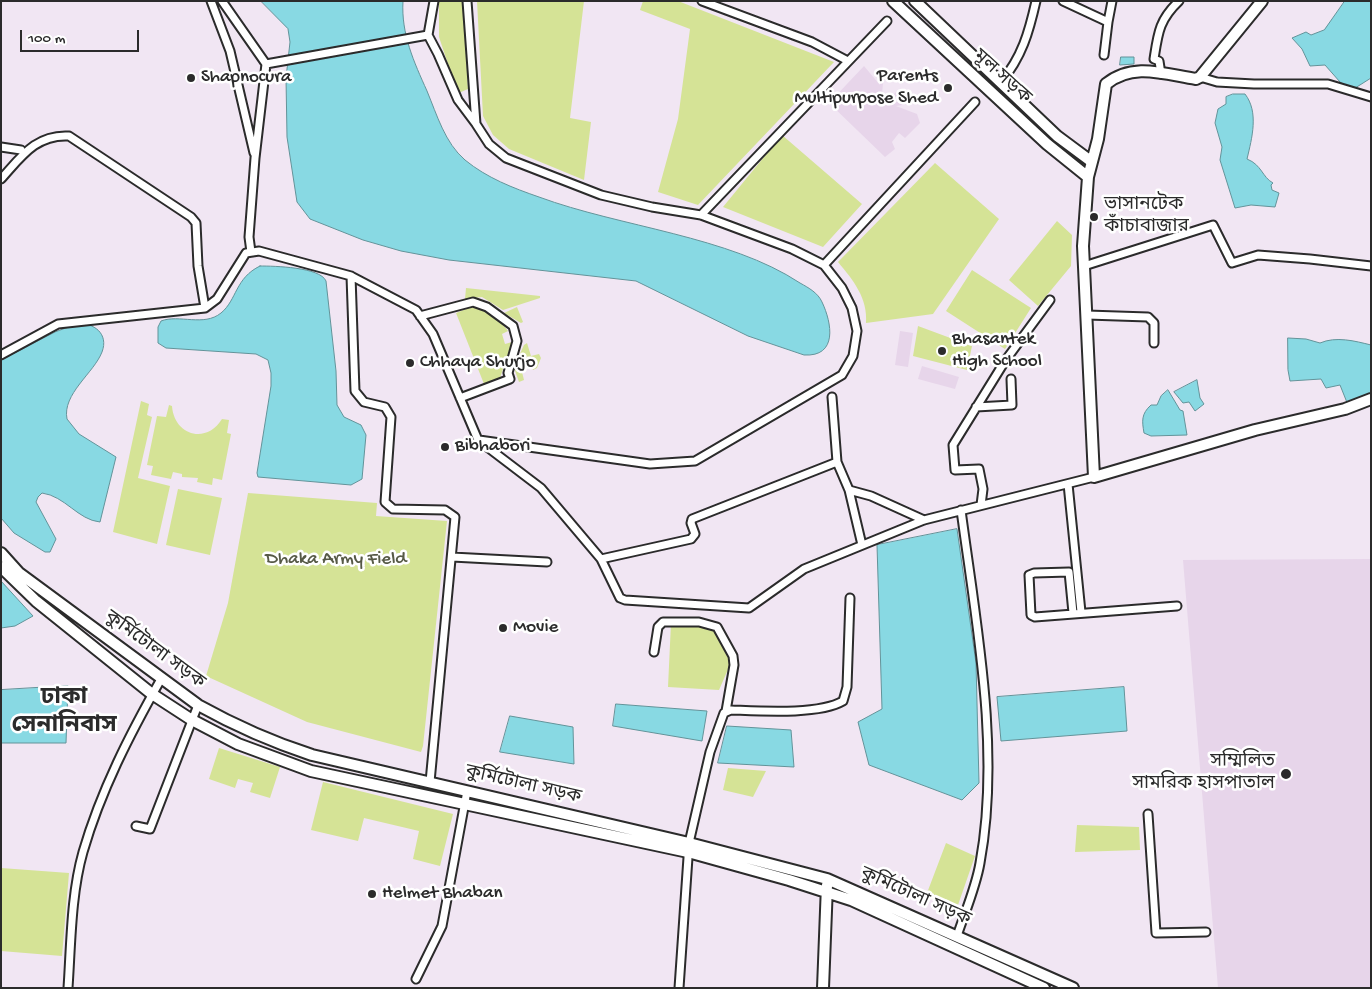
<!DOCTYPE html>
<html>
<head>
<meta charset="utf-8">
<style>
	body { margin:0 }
	#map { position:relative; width:1372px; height:989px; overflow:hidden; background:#f1e6f3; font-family:"Gochi Hand",sans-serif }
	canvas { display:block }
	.frame { position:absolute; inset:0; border:2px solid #2b2b2b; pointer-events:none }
	.scale { position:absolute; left:20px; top:30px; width:119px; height:22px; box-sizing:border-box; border:2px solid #2b2b2b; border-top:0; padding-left:6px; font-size:15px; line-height:18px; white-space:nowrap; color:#2b2b2b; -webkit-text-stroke:4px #fff; paint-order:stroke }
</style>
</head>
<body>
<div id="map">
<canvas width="1372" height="989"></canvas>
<div class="frame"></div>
<div class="scale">100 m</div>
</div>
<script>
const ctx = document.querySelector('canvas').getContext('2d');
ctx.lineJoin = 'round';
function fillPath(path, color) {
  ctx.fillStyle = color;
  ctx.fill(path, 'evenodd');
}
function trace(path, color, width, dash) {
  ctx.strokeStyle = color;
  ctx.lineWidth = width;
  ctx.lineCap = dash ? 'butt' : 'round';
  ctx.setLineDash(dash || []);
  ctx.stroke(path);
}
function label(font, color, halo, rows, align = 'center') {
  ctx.font = font + ' "Gochi Hand","Noto Sans Bengali",sans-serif';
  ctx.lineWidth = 5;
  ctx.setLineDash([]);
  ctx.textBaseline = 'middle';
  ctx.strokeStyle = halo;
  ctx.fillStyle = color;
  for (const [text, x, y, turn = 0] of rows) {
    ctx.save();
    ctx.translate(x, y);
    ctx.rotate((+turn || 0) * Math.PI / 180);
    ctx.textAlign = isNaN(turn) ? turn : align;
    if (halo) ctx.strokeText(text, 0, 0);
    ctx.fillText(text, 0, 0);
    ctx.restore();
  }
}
fillPath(new Path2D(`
	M864 66 880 85V69L884 70 882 95 888 100 897 91 899 93 894 99 896 102 914 101 916 103 896 106 917 114 920 123 905 138 899 133 892 142 895 149 885 157 829 103Z
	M900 331 913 333 908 367 895 365Z
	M922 366 959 377 955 389 918 379Z
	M1371 559V988H1218L1183 560Z`), '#e7d5ea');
fillPath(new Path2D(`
	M439 1H463L468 89 461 92 457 91 439 37Z
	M477 1H584L570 118 591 122 584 180 509 149 493 135 483 116Z
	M643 1H678L834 62 698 205 658 192 678 119 690 29 640 10Z
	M782 135 862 204 823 247 723 207Z
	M935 163 999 219 933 314 866 323C868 298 853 280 838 262Z
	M1057 221 1072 235 1071 266 1038 306 1009 280Z
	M972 270 1031 308 1005 349 946 311Z
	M466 288 540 296V298L503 310 482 297 465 299Z
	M471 307C483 305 502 322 508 331L502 334 505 344 512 342 500 378 484 384 456 313Z
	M517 307 523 322 521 323 504 313Z
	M918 326 972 346 967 370 913 356Z
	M527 343 531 356 539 354 541 358 537 368 533 370 531 366 524 368 522 359 531 356 518 358 524 345Z
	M519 360 524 380 519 382 514 368Z
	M141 401 149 404 147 415 152 417 138 478 170 486 157 544 113 532Z
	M169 405 172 406C174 435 206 445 222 419L229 420 227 433 231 434 222 480 213 478 212 485 197 482 198 478 182 477V474L173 472 171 479 151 475 153 466 147 465 157 416 166 417Z
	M178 489 222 498 210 555 166 545Z
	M248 493 377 503 376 516 447 521 423 746 421 752 307 722 206 676 228 603Z
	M671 623 709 624 733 658 719 690 668 687Z
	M219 748 280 767 270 798 250 792 253 783 238 779 235 788 209 779Z
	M728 768 766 771 753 797 723 790Z
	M323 782 453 814 440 866 413 859 419 831 364 818 358 841 311 830Z
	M1077 825 1139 827 1140 850 1075 852Z
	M946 843 975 856 958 905 927 893Z
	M1 868 69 873 62 956 1 951Z`), '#d5e396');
const water = new Path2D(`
	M261 1H403C401 34 414 62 427 91 437 115 445 143 465 160 487 178 513 188 539 197 620 227 729 236 800 283 809 288 818 293 822 302 832 323 838 357 804 355L748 336 636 281 449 260 401 251 363 240 310 219 297 202 287 137 286 78 290 42 288 29Z
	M1345 1H1371V78L1352 90 1340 82 1325 65 1310 66 1302 49 1292 38 1306 32 1311 35 1324 30Z
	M1121 57H1134V64L1120 65Z
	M1233 94H1245C1259 112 1252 138 1247 159 1262 165 1262 177 1273 183L1271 185 1272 190 1279 193 1275 207 1251 205 1235 208 1220 160 1222 147 1215 123 1218 109 1226 104V97Z
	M260 266C274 266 320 267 326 281L336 371 337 405 344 417 361 425 366 435 362 479 351 485 258 477 257 473 271 386V373L268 360 256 354 166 348 158 343V327L161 321C179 314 204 327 221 313 237 300 235 278 260 266Z
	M77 324C94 322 109 334 102 352 94 373 62 394 67 419L79 434 116 457 100 522C78 520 65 496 42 493L38 497 36 502 56 539 50 552H45L14 533 1 518V360L55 332Z
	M1288 338 1306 339 1320 343C1336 336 1355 341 1371 345V396L1348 405 1340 385 1326 388 1321 379 1290 381 1288 370Z
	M1197 380 1200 398 1204 404 1195 411 1189 402 1183 403 1174 392Z
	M1168 390 1180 410 1183 411 1187 435 1151 436 1144 433C1142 421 1141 414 1151 405H1157L1161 396Z
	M957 529 976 663 979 783 962 800 869 765 858 722 882 709 877 545Z
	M1 581 33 616 15 626 1 628Z
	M68 686 66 743H1V690Z
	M1124 687 1127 731 1001 741 997 697Z
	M616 704 707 711 702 741 613 726Z
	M510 716 573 727 574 764 500 752Z
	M727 726 791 730 794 767 718 763Z`);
fillPath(water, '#88d9e3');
trace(water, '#639399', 1);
const street = new Path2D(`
	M211 1 230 51 254 153
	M222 1 266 64 255 158 249 237 251 252
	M434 1 428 35 438 54 458 100 476 124
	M467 1 476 124 489 144 506 158 601 195 652 207 701 215 792 249 824 265 842 288 852 308 857 331 853 356 842 375 695 461 650 464 479 440
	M702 1 812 42 848 61
	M1063 1 1108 22 1104 55
	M1108 22 1112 1
	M266 64 428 35
	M1161 74 1159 61 1154 59C1158 33 1159 20 1179 1
	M1200 77 1217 82 1254 84H1328L1371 97
	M1001 82C1022 57 1029 32 1036 1
	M1 147 21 150
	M1 179C21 157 36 134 69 136L191 217 196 223 198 266 205 308
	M701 215 887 21
	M824 265 975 102
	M1084 266 1213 225 1232 263 1258 255 1310 259 1371 266
	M351 276 355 391 364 402 385 407 391 417 385 502 393 509 445 510 455 517 430 782
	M1087 315 1148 317 1154 323V343
	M420 316 473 302 487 307 513 326 517 341 508 373 510 379 460 398
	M1 355 58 324 205 308 217 299 246 253 259 251 351 276 416 310 433 334 478 440 541 488 601 559 620 598 625 600 749 608 804 569 924 520 1094 477
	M832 397 837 462 849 490 862 545
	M976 407 1012 405 1011 379
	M1068 484 1081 612
	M849 490 871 496 924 520
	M981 505 983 489 979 469 955 470 953 445 1005 361 1050 300
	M452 557 547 562
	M601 559 691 539 695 534 691 523 692 519 837 462
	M1073 613 1069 572 1034 573 1029 575 1031 615 1035 617 1177 606
	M654 652 658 627 663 622H699L717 627 733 656 734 665 726 711
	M1148 814 1156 933 1206 932
	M136 826 150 829 198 705
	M957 936C965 912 976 887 980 863 1001 750 976 623 961 510
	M416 979 442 926 467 791
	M68 988C71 944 71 894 83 852 101 790 130 734 161 679
	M679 988 689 843 710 752 724 713 731 710C760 711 819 715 843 701L847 687 850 598`);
const secondary = new Path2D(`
	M893 1 1047 144 1088 177
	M915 1 1057 136 1092 162
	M1262 1 1200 77 1196 79C1164 74 1133 62 1106 84L1098 139 1088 177 1083 246 1094 477 1255 430 1345 409 1371 399
	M1 553 19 573 198 705C234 725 272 742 312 755L689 843 827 879 1073 988
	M1 567 36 601 152 694 192 720 238 744 311 771 688 852 789 880 851 900 1044 988
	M823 988 827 885`);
trace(street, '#2b2b2b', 11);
trace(secondary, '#2b2b2b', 14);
trace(street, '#fff', 7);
trace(secondary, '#fff', 10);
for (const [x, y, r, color] of [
	[191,78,5,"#2b2b2b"],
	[948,88,5,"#2b2b2b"],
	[1094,217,5,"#2b2b2b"],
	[942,351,5,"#2b2b2b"],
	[410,363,5,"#2b2b2b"],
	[445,447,5,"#2b2b2b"],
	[503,628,5,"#2b2b2b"],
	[1286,774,6,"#2b2b2b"],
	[372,894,5,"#2b2b2b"]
]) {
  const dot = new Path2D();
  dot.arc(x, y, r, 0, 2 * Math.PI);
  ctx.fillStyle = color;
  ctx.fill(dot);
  trace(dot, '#fff', 2);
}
label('19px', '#2b2b2b', '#fff', [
	["Parents",938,77,"right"],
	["Multipurpose Shed",938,99,"right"],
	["Shapnocura",201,78],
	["ভাসানটেক",1104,206],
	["কাঁচাবাজার",1104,228],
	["Bhasantek",952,340],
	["High School",952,362],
	["Chhaya Shurjo",420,363],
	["Bibhabori",455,447],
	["Movie",513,628],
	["সম্মিলিত",1275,763,"right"],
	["সামরিক হাসপাতাল",1275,785,"right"],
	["Helmet Bhaban",382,894]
], 'left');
label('19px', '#2b2b2b', '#fff', [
	["মূল সড়ক",1001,78,42],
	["কুর্মিটোলা সড়ক",154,651,36],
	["কুর্মিটোলা সড়ক",523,786,13],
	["কুর্মিটোলা সড়ক",915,898,24]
]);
label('19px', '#565946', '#fff', [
	["Dhaka Army Field",336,560]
]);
label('bold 24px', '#2b2b2b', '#fff', [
	["ঢাকা",64,699],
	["সেনানিবাস",64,727]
]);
</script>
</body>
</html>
